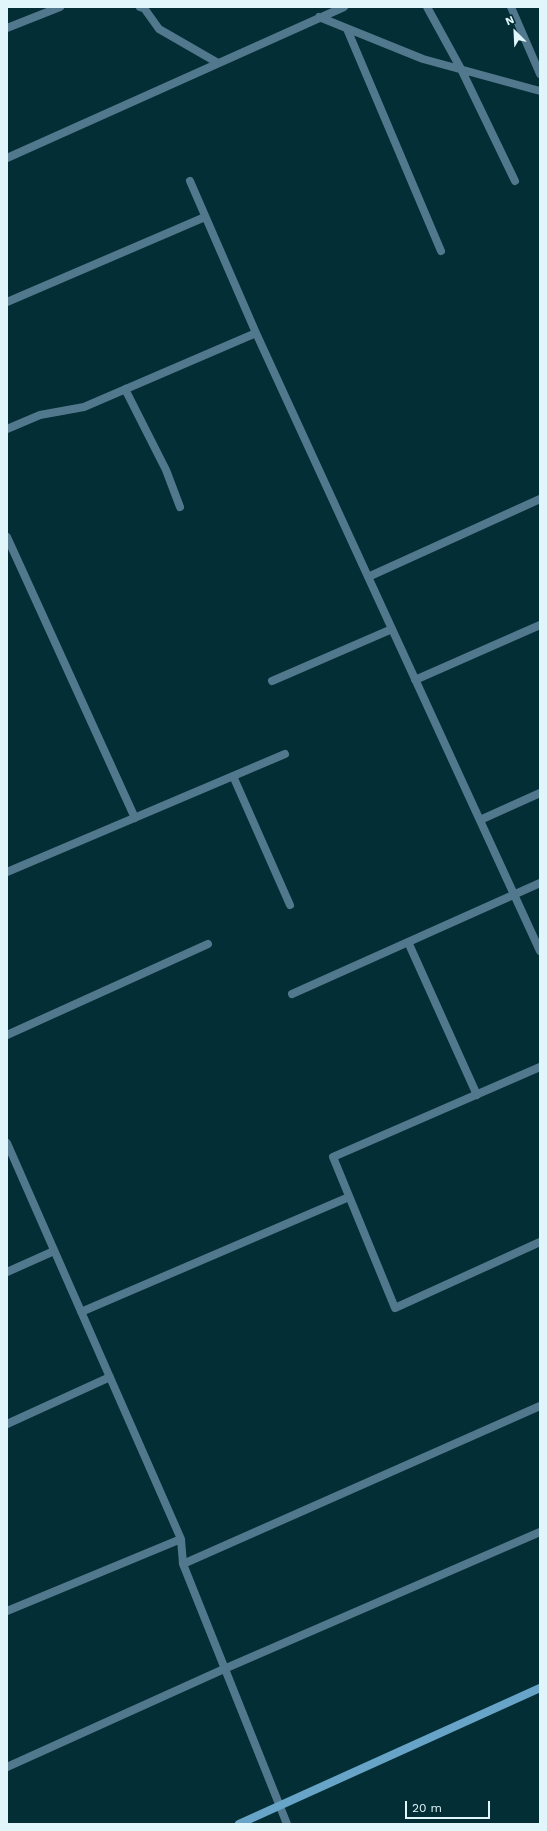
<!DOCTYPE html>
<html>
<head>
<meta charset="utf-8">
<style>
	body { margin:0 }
	#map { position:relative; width:547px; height:1831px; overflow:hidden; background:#032e35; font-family:"Work Sans",sans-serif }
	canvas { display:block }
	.frame { position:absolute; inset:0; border:8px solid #e1f6fa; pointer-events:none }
	.north { position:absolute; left:495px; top:12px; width:40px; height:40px; -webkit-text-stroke:3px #032e35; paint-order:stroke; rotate:336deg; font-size:11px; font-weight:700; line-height:16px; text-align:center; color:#e1f6fa }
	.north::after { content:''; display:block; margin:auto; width:14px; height:18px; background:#e1f6fa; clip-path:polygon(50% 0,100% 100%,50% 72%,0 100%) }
	.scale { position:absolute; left:405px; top:1801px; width:85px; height:18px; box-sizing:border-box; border:2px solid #e1f6fa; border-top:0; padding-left:5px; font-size:12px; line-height:14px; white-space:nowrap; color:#e1f6fa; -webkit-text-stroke:3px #032e35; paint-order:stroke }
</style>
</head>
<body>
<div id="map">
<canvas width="547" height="1831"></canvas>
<div class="frame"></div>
<div class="north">N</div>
<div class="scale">20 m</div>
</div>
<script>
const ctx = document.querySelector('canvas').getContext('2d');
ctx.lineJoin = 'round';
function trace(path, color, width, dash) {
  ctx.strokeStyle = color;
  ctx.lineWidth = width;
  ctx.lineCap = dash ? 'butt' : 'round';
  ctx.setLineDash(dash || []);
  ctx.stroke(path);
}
trace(new Path2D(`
	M140 7 144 8 159 29 218 63
	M427 7 461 69 515 181
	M511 7 540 74
	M319 17 423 59 540 91
	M7 28 60 7
	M347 29 441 251
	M7 158 344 7
	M190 181 256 333 540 951
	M7 302 205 217
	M125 389 166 470 180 507
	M7 429 40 415 84 407 256 333
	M7 537 135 818
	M368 577 540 499
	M415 680 540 625
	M272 681 392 629
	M233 776 290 905
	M480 820 540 793
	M7 872 285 754
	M408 942 477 1095
	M292 994 540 883
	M7 1035 208 944
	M540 1067 333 1157 395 1308 540 1242
	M7 1143 181 1539 183 1564 287 1824
	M7 1272 54 1251
	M81 1312 349 1197
	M7 1424 110 1377
	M183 1564 540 1406
	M7 1611 181 1539
	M7 1767 224 1669 540 1532`), '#52788d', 8);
trace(new Path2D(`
	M239 1824 540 1688`), '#67a4c7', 8);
</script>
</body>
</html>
